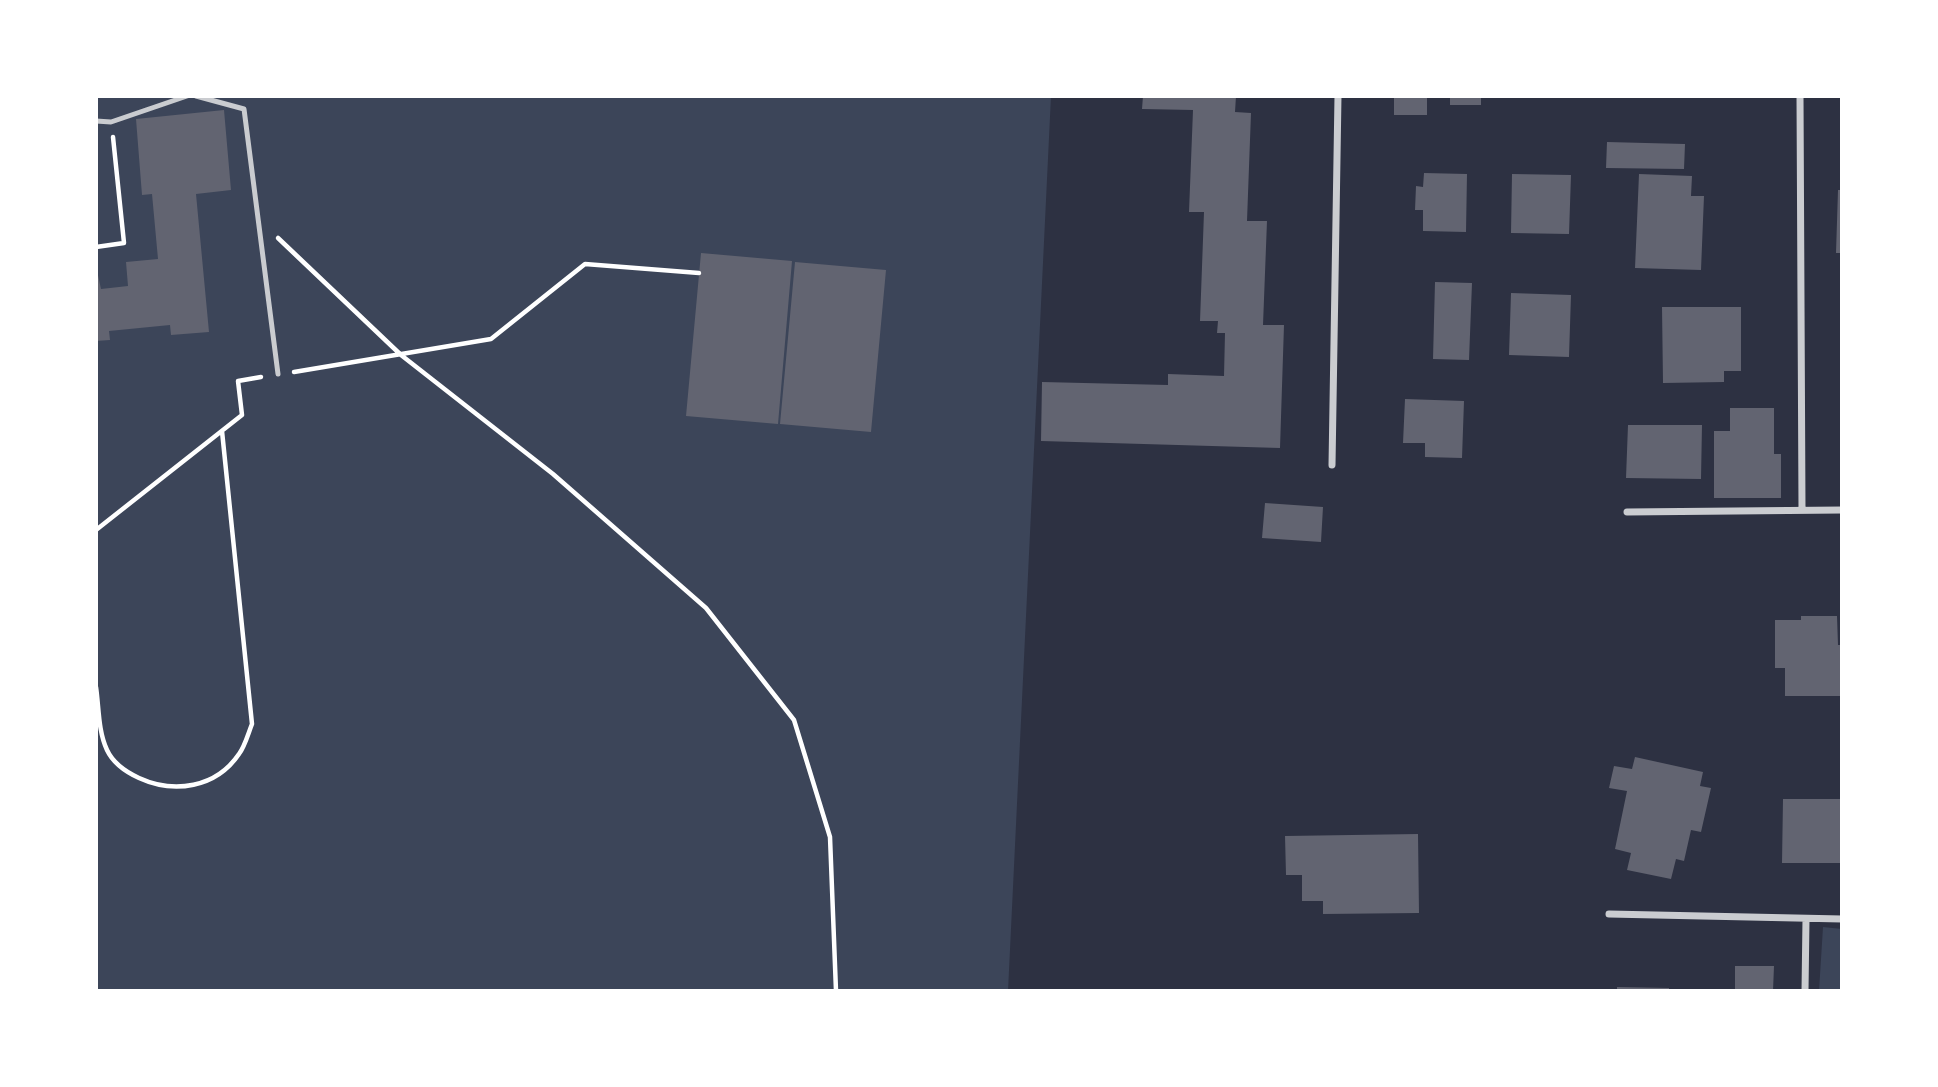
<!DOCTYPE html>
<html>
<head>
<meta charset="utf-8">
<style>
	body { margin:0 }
	#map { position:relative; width:1938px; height:1087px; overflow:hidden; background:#2d3142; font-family:"Golos Text",sans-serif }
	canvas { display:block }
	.frame { position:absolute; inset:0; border:98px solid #fff; pointer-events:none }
</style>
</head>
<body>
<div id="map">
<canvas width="1938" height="1087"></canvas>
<div class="frame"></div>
</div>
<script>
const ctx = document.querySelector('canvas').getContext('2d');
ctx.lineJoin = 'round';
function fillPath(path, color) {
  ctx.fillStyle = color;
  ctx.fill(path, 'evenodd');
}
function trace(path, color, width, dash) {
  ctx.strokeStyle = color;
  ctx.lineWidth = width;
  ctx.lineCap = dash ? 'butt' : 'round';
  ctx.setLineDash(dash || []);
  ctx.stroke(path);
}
fillPath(new Path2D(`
	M96 96H1051L1008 991H96Z
	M1823 927 1842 929V991H1819Z`), '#3c4559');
fillPath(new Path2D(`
	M1143 96H1236L1235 112 1251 113 1247 221H1267L1263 325H1284L1280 448 1041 441 1042 382 1168 385V374L1224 376 1225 333H1217L1218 321H1200L1204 212H1189L1193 110 1142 109Z
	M1394 96H1427V115H1394Z
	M1450 96H1481V105H1450Z
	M224 110 231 190 196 194 209 332 171 335 170 325 109 331 110 340 96 341V266L101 289 128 286 126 262 158 259 152 194 142 195 136 119Z
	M1607 142 1685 144 1684 169 1606 168Z
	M1424 173 1467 174 1466 232 1423 231V210H1415L1416 186 1423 187Z
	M1512 174 1571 175 1569 234 1511 233Z
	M1639 174 1692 176 1691 196H1704L1701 270 1635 268Z
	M1838 190H1842V253H1836Z
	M701 253 792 261 778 424 686 416Z
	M795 262 886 270 871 432 780 424Z
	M1435 282 1472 283 1469 360 1433 359Z
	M1511 293 1571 295 1569 357 1509 355Z
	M1662 307H1741V371H1724V382L1663 383Z
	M1405 399 1464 401 1462 458 1425 457V443H1403Z
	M1730 408H1774V454H1781V498H1714V431H1730Z
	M1628 425H1702L1701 479 1626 478Z
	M1265 503 1323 507 1321 542 1262 538Z
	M1801 616H1837L1838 645H1842V696H1785V668H1775V620H1801Z
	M1635 757 1703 772 1700 786 1711 788 1701 832 1691 830 1684 861 1676 859 1671 879 1627 870 1631 853 1615 849 1627 791 1609 788 1614 766 1632 769Z
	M1783 799H1842V863H1782Z
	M1418 834 1419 913 1323 914V901H1302V875H1286L1285 836Z
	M1735 966H1774L1773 991H1735Z
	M1617 987 1669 988V991H1617Z`), '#626471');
trace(new Path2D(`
	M278 238 401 355 553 474 706 608 794 720 830 837 836 991
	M96 247 124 243 113 137
	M294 372 491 339 585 264 699 273
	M96 530 242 415 238 381 261 377
	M96 687C99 707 98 731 107 750 113 763 126 772 139 778 174 794 216 788 239 754 245 746 248 734 252 724L222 431`), '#fff', 4.5);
trace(new Path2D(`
	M196 96 244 109 278 374
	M96 121 111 122 187 96`), '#caccd0', 5);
trace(new Path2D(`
	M1800 96 1802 509
	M1332 465 1338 96
	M1627 512 1842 510
	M1609 914 1842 919
	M1805 991 1806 919`), '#caccd0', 7);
</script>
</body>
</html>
